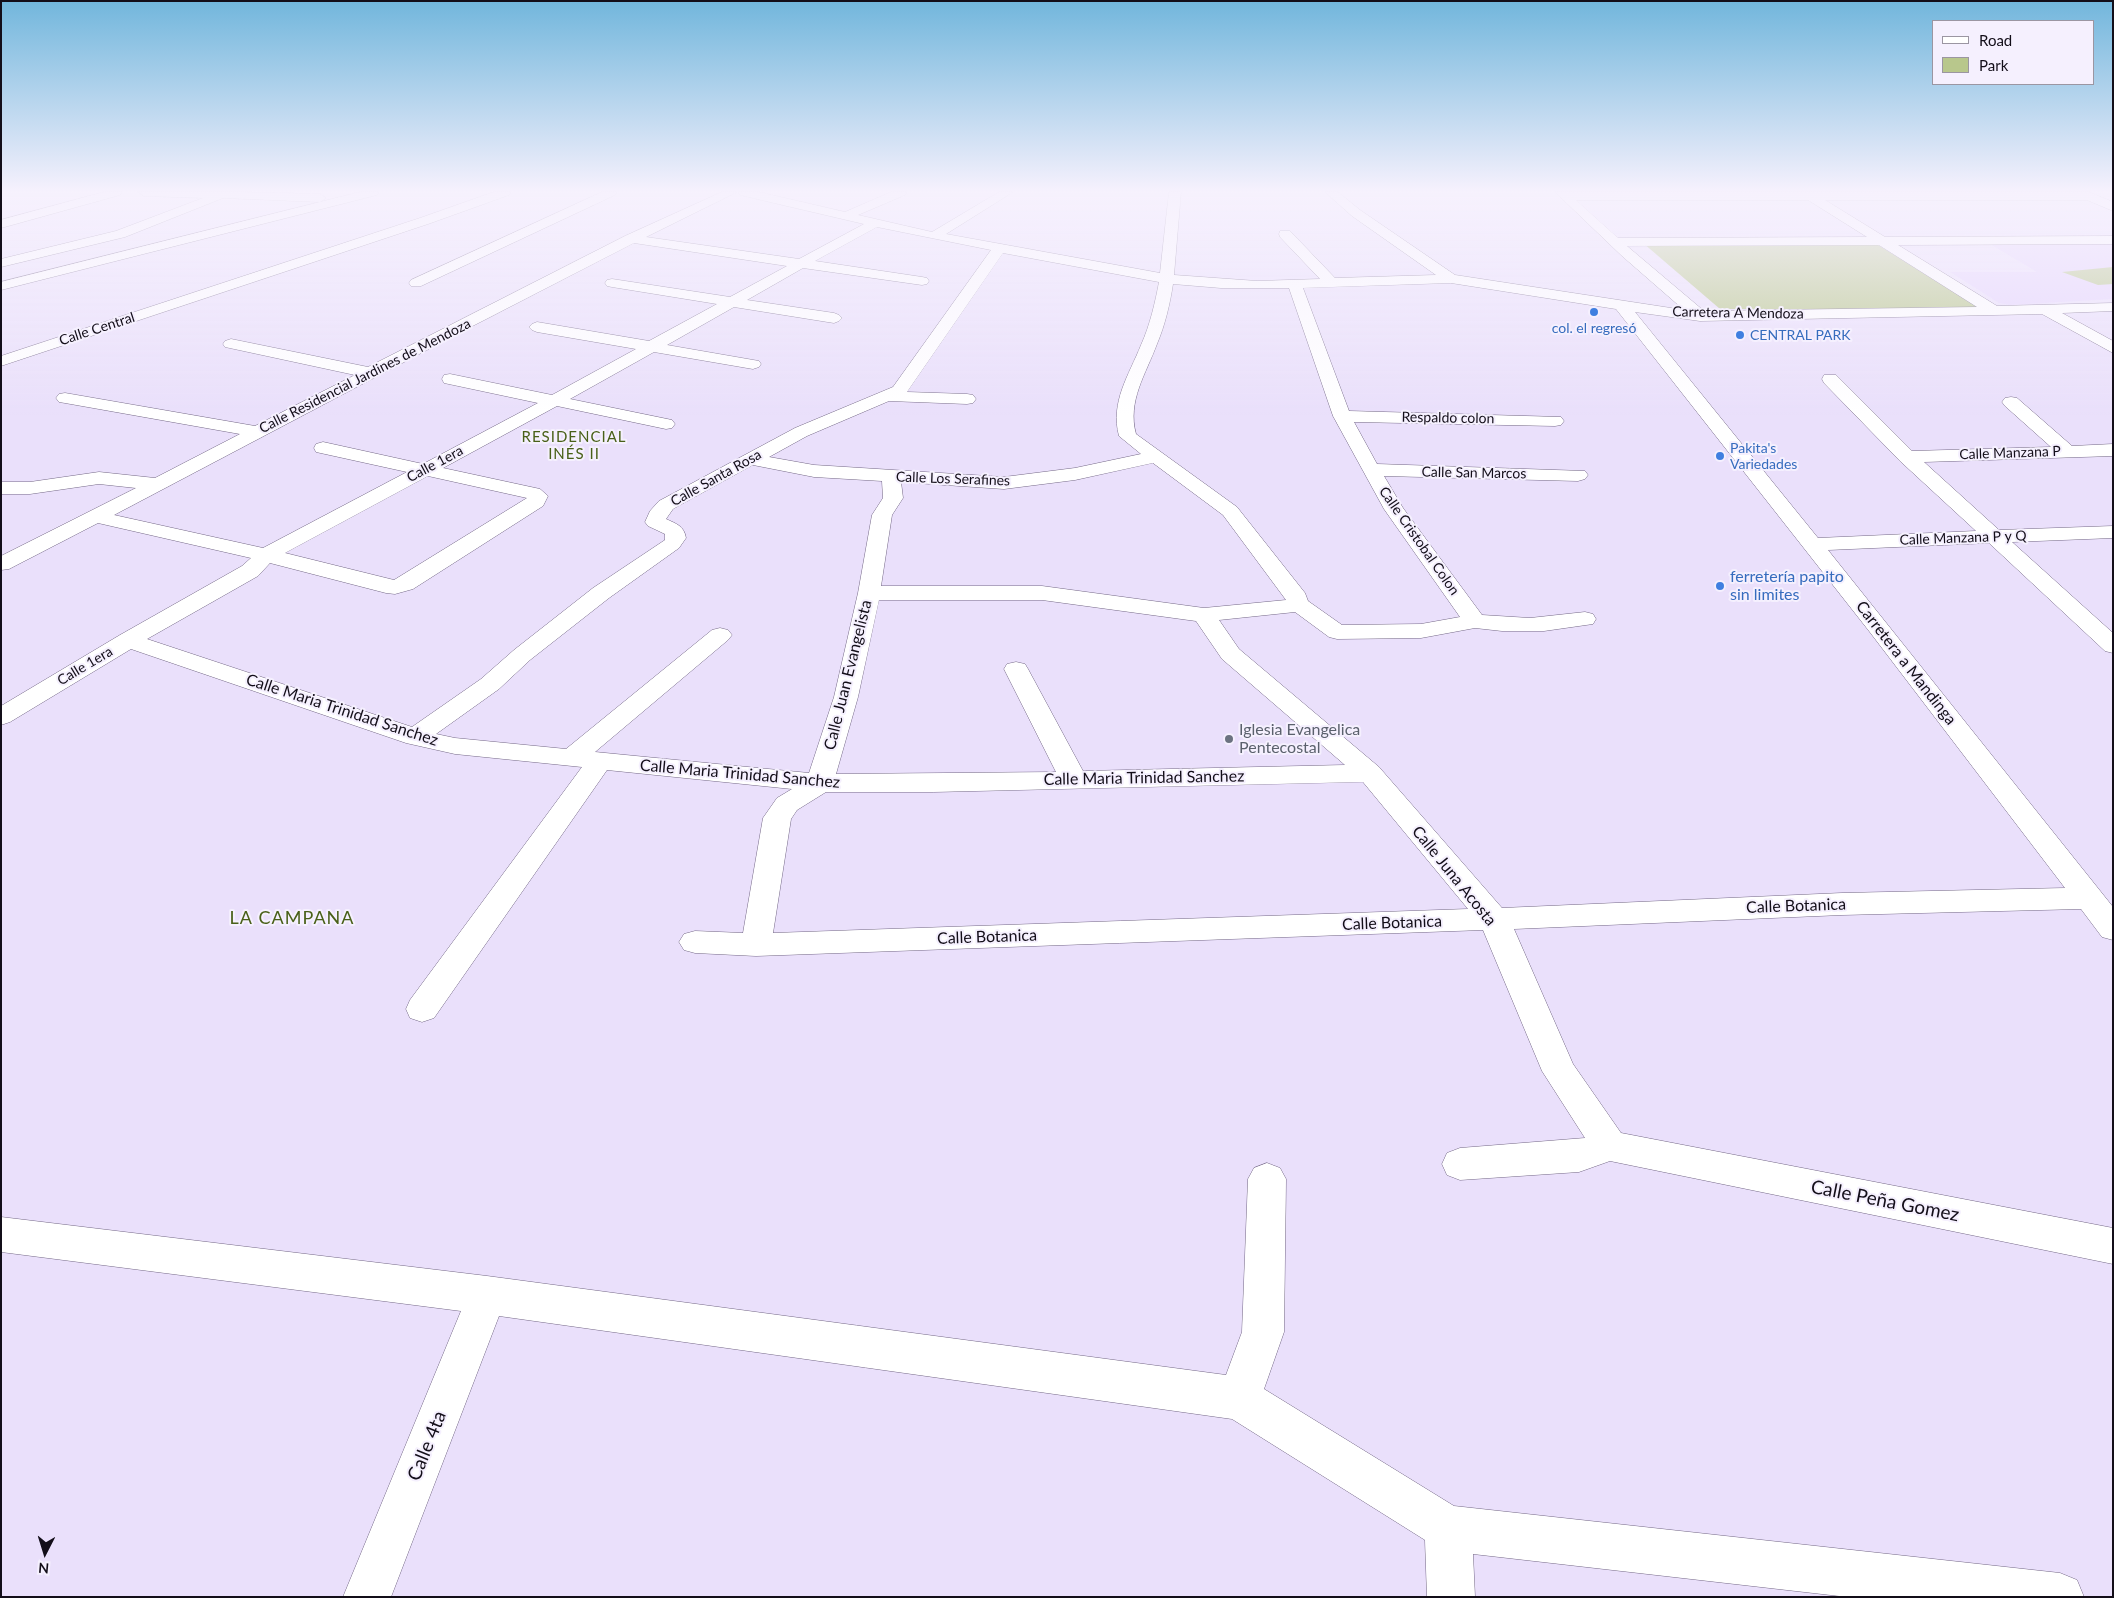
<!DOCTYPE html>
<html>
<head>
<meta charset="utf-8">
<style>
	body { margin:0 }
	#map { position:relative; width:2114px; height:1598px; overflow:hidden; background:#eae0fb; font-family:Lato,sans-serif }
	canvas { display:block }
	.frame { position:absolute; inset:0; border:2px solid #130e19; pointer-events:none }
	.legend { position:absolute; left:1932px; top:20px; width:162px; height:65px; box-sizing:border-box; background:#f5f0fe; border:1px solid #9b96a2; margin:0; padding:6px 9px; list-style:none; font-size:15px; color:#130e19 }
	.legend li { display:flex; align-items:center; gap:10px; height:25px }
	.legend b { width:25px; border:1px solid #9b96a2 }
	.north { position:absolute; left:20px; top:1528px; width:50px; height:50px; -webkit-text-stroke:4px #f5f0fe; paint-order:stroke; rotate:185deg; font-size:14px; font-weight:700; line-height:20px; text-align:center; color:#130e19 }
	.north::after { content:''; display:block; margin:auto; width:18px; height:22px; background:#130e19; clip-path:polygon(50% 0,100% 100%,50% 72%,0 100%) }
</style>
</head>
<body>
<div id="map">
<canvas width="2114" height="1598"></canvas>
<div class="frame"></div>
<ul class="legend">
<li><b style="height:6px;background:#fff"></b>Road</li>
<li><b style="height:14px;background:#b8c78c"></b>Park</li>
</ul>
<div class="north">N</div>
</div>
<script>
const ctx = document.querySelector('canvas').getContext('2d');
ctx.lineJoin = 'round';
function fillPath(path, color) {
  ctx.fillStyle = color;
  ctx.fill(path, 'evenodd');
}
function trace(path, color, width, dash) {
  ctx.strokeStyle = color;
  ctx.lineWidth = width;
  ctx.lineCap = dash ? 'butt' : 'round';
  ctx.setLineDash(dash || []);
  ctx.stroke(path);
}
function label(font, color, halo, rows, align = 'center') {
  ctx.font = font + ' Lato,sans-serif';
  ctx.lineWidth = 4;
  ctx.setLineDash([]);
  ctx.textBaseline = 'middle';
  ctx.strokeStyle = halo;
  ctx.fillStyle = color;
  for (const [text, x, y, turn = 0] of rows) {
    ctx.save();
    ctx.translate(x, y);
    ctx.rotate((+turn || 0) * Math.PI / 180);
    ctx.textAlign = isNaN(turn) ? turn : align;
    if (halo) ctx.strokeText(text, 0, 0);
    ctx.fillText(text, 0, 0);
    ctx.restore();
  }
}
fillPath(new Path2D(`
	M1988 243 2113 244V299L2009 305 1999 303 1950 272H2037Z`), '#e5d5fd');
fillPath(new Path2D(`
	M1643 243H1875L1981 309H1720Z
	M2113 267V284L2098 285 2062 272Z`), '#b8c78c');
const minor = new Path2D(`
	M104 192H122L120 195 1 228V220Z
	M138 192H243L320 194 326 198 320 202 223 198 125 237 1 267V259L116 231 203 198 144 196Z
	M360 192H379L377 195 1 290V282Z
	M494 192H511L509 195 428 224 1 366V356L420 218Z
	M602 192H617L615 195 421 286H411L409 283 411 280Z
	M722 192H737L646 237 799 259 864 224 740 195 738 192H759L845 212 891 192H907L905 195 858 215 932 232 999 192H1013L946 234 1160 273 1169 192H1181L1174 275 1257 281 1320 279 1280 237 1279 234 1280 231H1290L1335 278 1436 275 1352 216 1325 192H1338L1360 210 1455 275 1684 310 1622 256 1555 192H2089L2113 202V211L2087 200H1825L1885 237 2113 236V244L1898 245 1997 306 2113 303V311L2062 313 2113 341V353L2042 314 1700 321 1635 312 1818 538 1976 531 1900 461 1824 383 1822 379 1824 375H1836L1912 451 2051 447 2005 406 2002 402 2005 398 2011 397 2017 398 2072 446 2113 444V456L1924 462 1999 530 2113 526V538L2012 542 2113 633V653L2105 651 1989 543 1828 550 2113 907V940L2102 937 2081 909 1842 915 1514 929 1573 1064 1621 1133 2113 1228V1264L1610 1161 1579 1172 1460 1180 1447 1175 1442 1164 1447 1153 1460 1148 1585 1138 1542 1071 1483 930 756 956 695 953 684 950 679 942 684 934 695 931 743 933 763 818 777 798 792 789 607 770 434 1018 422 1022 410 1018 406 1009 410 1000 582 767 455 754 406 743 131 649 10 722 1 725V706L120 635 242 566 251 558 98 523 9 569 1 570V556L136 488 99 484 30 494H1V482H30L99 472 155 478 240 434 65 403 59 402 56 398 59 394 65 393 255 426 355 375 225 347 223 344 225 341 231 339 368 367 625 236ZM1576 200H1808L1867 237 1618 238ZM877 227 991 250 893 387 795 428 659 501 650 511 645 522 648 526 665 534V540L593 588 514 650 481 679 412 727 147 639 258 576 270 563 386 593 395 594 413 589 543 506 548 496 540 489 443 468 557 406 666 429 672 428 675 424 672 420 570 399 654 352 753 369 759 367 761 364 759 361 667 345 734 307 834 323 839 321 842 318 839 315 834 313 747 300 803 268 922 285 927 284 929 281 927 278 922 277 815 261ZM634 243 787 266 730 297 612 279 607 280 605 283 607 286 612 287 717 304 649 341 537 322 532 324 529 327 532 330 537 332 636 349 552 395 450 374 444 375 442 379 444 383 538 403 423 464 323 442 316 444 314 448 316 452 407 472 263 548 114 515 461 332ZM1879 245 1977 307 1704 311 1627 246ZM1003 253 1159 282C1155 303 1150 325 1141 345 1129 375 1110 402 1119 436L1141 454 1075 468 1004 477 814 465 769 457 807 436 889 401 967 404 973 403 976 399 973 395 967 394 907 392ZM1451 283 1616 309 1869 631 2065 888 1842 893 1502 908 1379 767 1239 649 1219 620 1295 612 1329 637 1337 639 1421 638 1475 628 1502 631H1544L1593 624 1596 619 1593 614 1585 612 1530 618 1482 615 1403 508 1384 476 1578 481 1585 479 1588 475 1585 471 1377 464 1354 422 1555 426 1561 425 1564 421 1561 417 1349 411 1303 288ZM1173 284 1221 288H1289L1333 416 1384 509 1460 617 1421 624 1342 625 1308 601 1305 593 1237 507 1136 434C1127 401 1146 374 1157 344 1165 325 1170 304 1173 284ZM1153 463 1223 515 1286 600 1204 608 1042 586H881L892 515 903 498 901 482 1004 489 1075 480ZM753 465 814 477 882 481 883 498 872 515 858 593 834 697 809 773 595 752 728 640 732 635 728 630 720 628 712 630 566 749 455 738 436 734 499 689 530 660 609 598 679 548 686 538C684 526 677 524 666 519L673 509ZM428 476 527 498 394 580 285 553ZM879 600H1042L1196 621 1222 659 1345 765 1083 771 1028 669 1025 664 1016 662 1007 664 1004 669 1056 772 836 774 858 697ZM1363 782 1468 909 773 933 791 819 797 810 826 792H933Z
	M1267 1163 1280 1168 1286 1179 1284 1332 1264 1389 1454 1506 2060 1573 2077 1580 2084 1597H1848L1473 1554 1475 1597H1427L1425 1540 1232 1419 499 1316 391 1597H343L461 1311 1 1252V1217L487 1276 1226 1375 1242 1332 1248 1179 1254 1168Z`);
trace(minor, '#746886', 1);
fillPath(minor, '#fff');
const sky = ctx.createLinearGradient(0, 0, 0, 415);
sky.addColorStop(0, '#71b6dc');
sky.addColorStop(0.46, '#f6f1fd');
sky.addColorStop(1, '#f6f1fd00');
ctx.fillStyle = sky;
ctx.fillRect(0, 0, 2114, 415);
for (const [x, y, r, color] of [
	[1594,312,5,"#3f7fe0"],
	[1740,335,5,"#3f7fe0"],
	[1720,456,5,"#3f7fe0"],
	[1720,586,5,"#3f7fe0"],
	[1229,739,5,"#6b7280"]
]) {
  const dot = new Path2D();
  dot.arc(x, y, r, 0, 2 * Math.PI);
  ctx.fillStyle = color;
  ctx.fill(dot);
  trace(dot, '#f5f0fe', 2);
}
label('14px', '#130e19', '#f5f0fe', [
	["Carretera A Mendoza",1738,313,1],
	["Calle Central",97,329,-18],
	["Calle Residencial Jardines de Mendoza",365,376,-27],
	["Respaldo colon",1448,418,1],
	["Calle Manzana P",2010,453,-2],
	["Calle 1era",435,464,-28],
	["Calle San Marcos",1474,473,1],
	["Calle Santa Rosa",716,478,-29],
	["Calle Los Serafines",953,479,2],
	["Calle Manzana P y Q",1963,538,-2],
	["Calle Cristobal Colon",1419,541,55],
	["Calle 1era",85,666,-31]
]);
label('14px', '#366cbe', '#f5f0fe', [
	["col. el regresó",1594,328,"center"],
	["CENTRAL PARK",1750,335],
	["Pakita's",1730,448],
	["Variedades",1730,464]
], 'left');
ctx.letterSpacing = '1px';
label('15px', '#496019', '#f5f0fe', [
	["RESIDENCIAL",574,437],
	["INÉS II",574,454]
]);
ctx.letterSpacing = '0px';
label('16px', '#366cbe', '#f5f0fe', [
	["ferretería papito",1730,577],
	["sin limites",1730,595]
], 'left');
label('16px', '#130e19', '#f5f0fe', [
	["Carretera a Mandinga",1906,663,52],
	["Calle Juan Evangelista",848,675,-76],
	["Calle Maria Trinidad Sanchez",342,710,18],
	["Calle Maria Trinidad Sanchez",740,774,5],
	["Calle Maria Trinidad Sanchez",1144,778,-1],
	["Calle Juna Acosta",1454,876,51],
	["Calle Botanica",1796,906,-2],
	["Calle Botanica",1392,923,-2],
	["Calle Botanica",987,937,-2]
]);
label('16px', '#5b616d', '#f5f0fe', [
	["Iglesia Evangelica",1239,730],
	["Pentecostal",1239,748]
], 'left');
ctx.letterSpacing = '1px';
label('18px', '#496019', '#f5f0fe', [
	["LA CAMPANA",292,918]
]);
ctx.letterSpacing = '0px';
label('19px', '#130e19', '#f5f0fe', [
	["Calle Peña Gomez",1885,1201,11],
	["Calle 4ta",427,1446,-68]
]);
</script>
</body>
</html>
